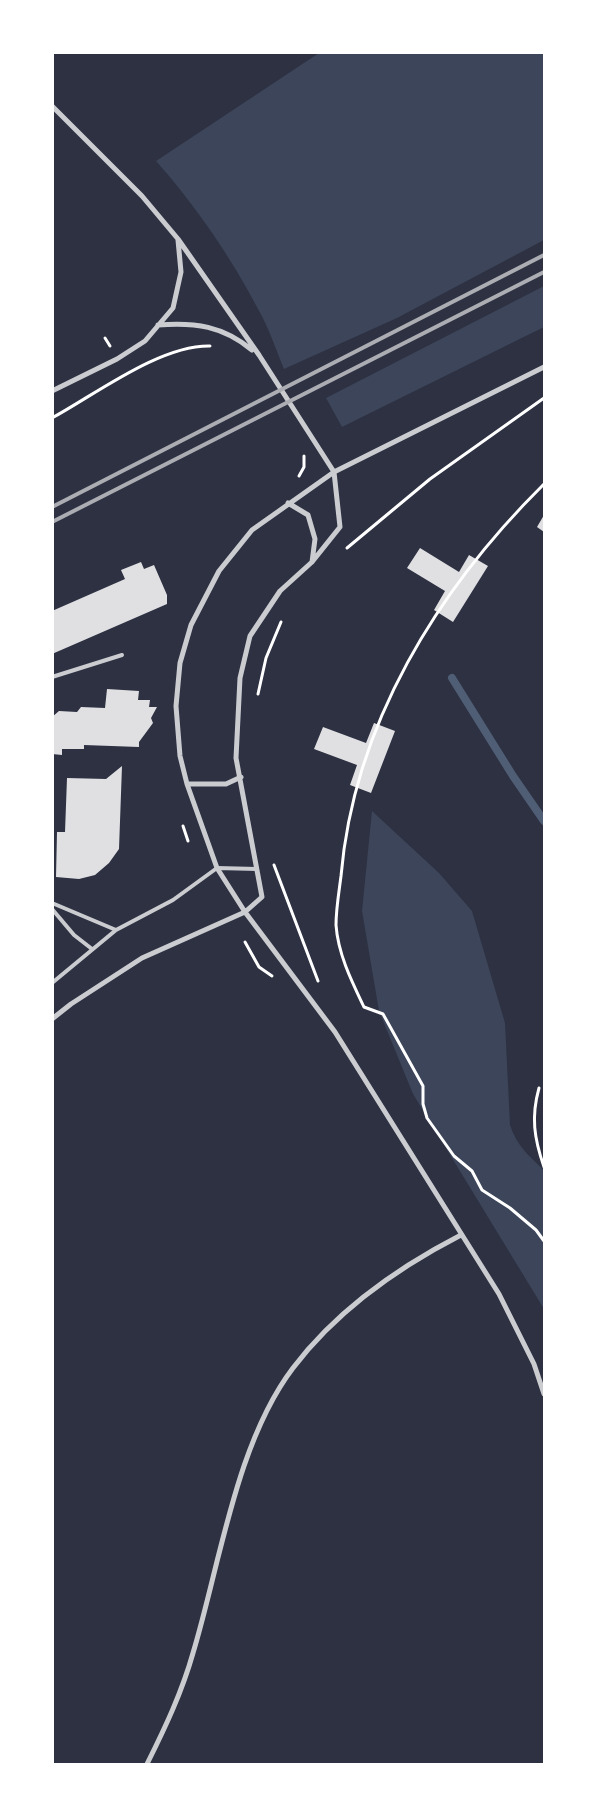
<!DOCTYPE html>
<html>
<head>
<meta charset="utf-8">
<style>
	body { margin:0 }
	#map { position:relative; width:597px; height:1817px; overflow:hidden; background:#2d3142; font-family:"Work Sans",sans-serif }
	canvas { display:block }
	.frame { position:absolute; inset:0; border:54px solid #fff; pointer-events:none }
</style>
</head>
<body>
<div id="map">
<canvas width="597" height="1817"></canvas>
<div class="frame"></div>
</div>
<script>
const ctx = document.querySelector('canvas').getContext('2d');
ctx.lineJoin = 'round';
function fillPath(path, color) {
  ctx.fillStyle = color;
  ctx.fill(path, 'evenodd');
}
function trace(path, color, width, dash) {
  ctx.strokeStyle = color;
  ctx.lineWidth = width;
  ctx.lineCap = dash ? 'butt' : 'round';
  ctx.setLineDash(dash || []);
  ctx.stroke(path);
}
fillPath(new Path2D(`
	M319 53H544V240L397 318 284 369C276 350 269 328 258 309 230 256 196 206 156 161Z
	M544 286V327L342 427 326 398Z
	M372 811 439 873 472 911 505 1023 510 1125C517 1146 529 1156 544 1170V1309L413 1094 379 1011 362 911Z`), '#3c4559');
trace(new Path2D(`
	M452 678 513 776 544 821`), '#4f5d75', 8);
fillPath(new Path2D(`
	M544 515V532L537 527Z
	M420 548 459 572 469 555 488 566 453 622 434 610 445 591 407 568Z
	M141 562 144 569 154 565 167 595V604L52 654V611L125 579 121 570Z
	M107 689 139 691 138 700H150L149 707H157L151 718 153 723 139 742V747L84 745V749H62V755L52 754V717L59 711 77 712 81 707 105 708Z
	M374 723 395 731 371 793 350 785 357 765 314 749 323 727 366 743Z
	M122 766 119 849 109 863 95 875 79 879 56 877 57 832H65L67 778 106 779Z`), '#e0e0e3');
trace(new Path2D(`
	M105 338 110 346
	M52 418C96 394 160 345 210 346
	M299 476 304 467V456
	M544 484C438 589 354 724 341 876 339 892 336 909 336 925 338 954 352 982 364 1007L383 1014 423 1086V1104L427 1118 454 1156 472 1171 482 1190 510 1208 536 1230 544 1241
	M347 548 430 479 544 398
	M258 694 266 658 281 622
	M183 826 188 841
	M274 865 318 981
	M245 942 259 967 272 976
	M539 1088C531 1117 534 1138 544 1167`), '#fff', 3);
trace(new Path2D(`
	M52 677 122 655
	M52 903 116 930
	M52 909 74 935 92 949
	M52 983 116 930 173 900 217 868 257 869`), '#caccd0', 4);
trace(new Path2D(`
	M52 106 142 196 178 239 259 355 334 472 340 527 312 562 280 591 250 636 240 678 236 758 262 897 245 912 142 958 71 1004 52 1019
	M158 325C195 322 223 326 252 350
	M544 367 334 472 252 530 219 571 191 625 180 663 176 706 180 756 187 784 217 868 245 912 335 1032 499 1294 534 1364 544 1394
	M52 391 117 359 145 341 173 308 181 272 178 240
	M288 503 308 515 315 539 312 562
	M187 784H226L241 777
	M147 1764C165 1728 182 1692 193 1653 220 1564 236 1443 293 1368 337 1310 397 1268 461 1235`), '#caccd0', 5);
trace(new Path2D(`
	M52 507 544 255
	M52 522 544 272`), '#abadb3', 4);
</script>
</body>
</html>
